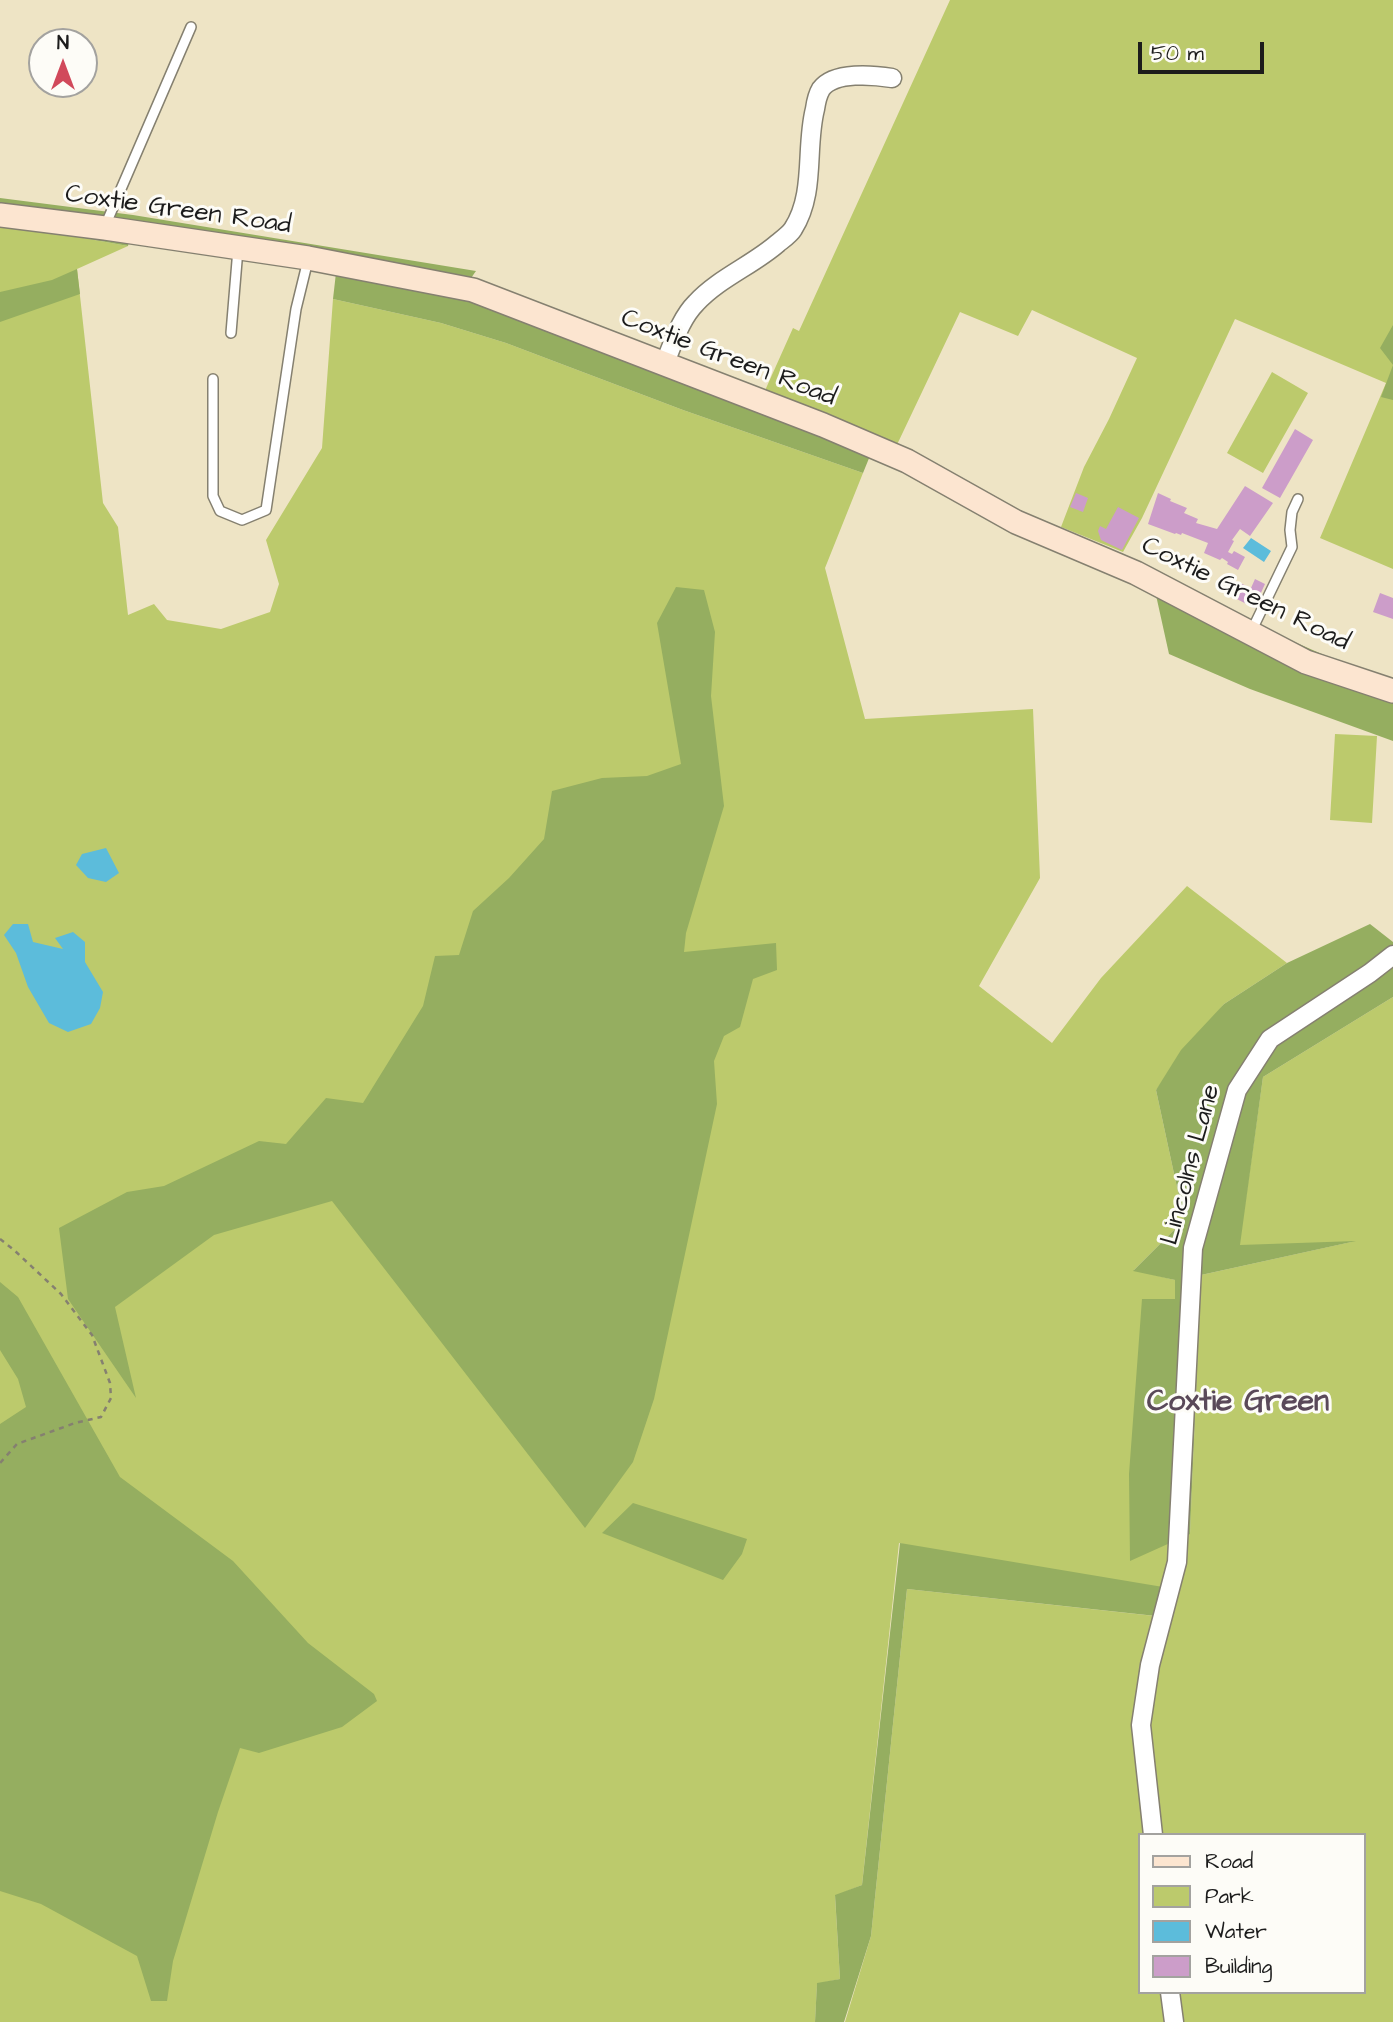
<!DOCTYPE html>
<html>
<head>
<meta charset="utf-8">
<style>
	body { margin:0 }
	#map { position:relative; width:1393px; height:2022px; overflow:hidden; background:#eee4c5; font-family:"Architects Daughter",sans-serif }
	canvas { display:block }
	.legend { position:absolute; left:1138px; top:1833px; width:228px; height:161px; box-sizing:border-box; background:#fdfcf7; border:2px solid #a3a29f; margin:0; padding:9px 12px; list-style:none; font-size:21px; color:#1c1c1c }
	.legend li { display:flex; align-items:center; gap:14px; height:35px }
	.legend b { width:35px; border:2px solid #a3a29f }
	.north { position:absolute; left:28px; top:28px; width:70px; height:70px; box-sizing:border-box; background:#fdfcf7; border:2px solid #a3a29f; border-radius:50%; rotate:0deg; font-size:19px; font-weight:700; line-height:28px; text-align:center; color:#1c1c1c }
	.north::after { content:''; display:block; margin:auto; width:24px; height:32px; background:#d1495b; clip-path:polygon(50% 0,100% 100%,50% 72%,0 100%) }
	.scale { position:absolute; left:1138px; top:42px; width:126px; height:32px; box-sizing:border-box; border:4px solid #1c1c1c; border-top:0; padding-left:9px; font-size:21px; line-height:24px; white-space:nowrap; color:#1c1c1c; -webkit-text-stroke:5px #fdfcf7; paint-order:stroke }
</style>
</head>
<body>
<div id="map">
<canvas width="1393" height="2022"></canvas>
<ul class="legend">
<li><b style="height:9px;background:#fce5d0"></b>Road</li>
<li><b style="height:19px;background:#bcca6c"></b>Park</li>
<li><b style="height:19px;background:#5cbcdb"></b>Water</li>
<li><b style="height:19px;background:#cc9dc9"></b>Building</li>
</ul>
<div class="north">N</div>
<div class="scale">50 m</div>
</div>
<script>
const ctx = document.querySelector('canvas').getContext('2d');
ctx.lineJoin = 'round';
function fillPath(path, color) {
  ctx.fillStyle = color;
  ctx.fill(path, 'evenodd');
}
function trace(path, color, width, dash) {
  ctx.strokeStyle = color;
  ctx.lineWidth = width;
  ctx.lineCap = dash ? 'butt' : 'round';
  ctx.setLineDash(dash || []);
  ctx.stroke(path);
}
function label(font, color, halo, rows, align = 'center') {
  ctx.font = font + ' "Architects Daughter",sans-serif';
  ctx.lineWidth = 6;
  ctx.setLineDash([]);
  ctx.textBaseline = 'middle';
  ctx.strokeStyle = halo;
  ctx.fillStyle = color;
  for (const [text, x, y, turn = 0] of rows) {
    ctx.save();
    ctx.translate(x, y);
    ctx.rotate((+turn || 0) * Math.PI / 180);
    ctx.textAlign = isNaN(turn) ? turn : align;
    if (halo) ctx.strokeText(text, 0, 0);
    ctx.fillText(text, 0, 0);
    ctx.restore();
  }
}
fillPath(new Path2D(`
	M950 0H1393V569L1320 538 1386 383 1235 319 1142 518 1123 552 1061 527 1084 467 1109 419 1137 358 1032 310 1018 336 960 312 894 451 763 395 793 328 799 331Z
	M0 223 128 246 77 269 103 503 118 527 128 615 154 604 167 620 221 629 270 612 279 584 266 540 322 448 333 299 441 323 506 343 683 410 863 473 825 568 865 719 1033 709 1040 878 979 986 1052 1043 1101 978 1187 886 1287 963 1224 1004 1156 1090 1184 1220 1134 1270 1175 1280V1299H1143L1190 1534 1201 1275 1351 1242 1239 1246 1263 1077 1393 997V2022H845L871 1936 907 1589 1164 1617 899 1543 862 1885 835 1896 840 1979 817 1984 815 2022H0ZM1139 1835H1363V1992H1139Z
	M1272 372 1308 393 1263 473 1227 453Z
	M1335 734 1377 736 1372 823 1330 820Z`), '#bcca6c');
fillPath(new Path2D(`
	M0 198 133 215 476 271 464 288 874 446 863 473 683 410 506 343 441 323 333 299 337 264 131 232 128 246 0 223Z
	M77 269 80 294 0 322V292L52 280Z
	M1393 325V365L1380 348Z
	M1393 365V400L1381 397Z
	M1150 568C1229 610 1307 653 1393 681V741L1250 689 1169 654Z
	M676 587 704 590 715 632 711 696 724 806 686 933 684 952 776 943 777 970 753 979 740 1027 724 1036 714 1061 717 1104 654 1399 633 1462 585 1528 332 1201 214 1235 115 1307 136 1398 68 1299 59 1228 127 1192 164 1186 259 1141 286 1144 326 1098 363 1103 423 1006 435 956 459 955 473 911 509 878 544 839 552 791 602 778 647 776 681 764 657 623Z
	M1370 924 1393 942V997L1263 1077 1240 1245 1356 1241 1201 1275 1190 1534 1130 1561 1129 1474 1142 1299H1175V1280L1133 1271 1184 1220 1156 1090 1181 1050 1224 1004 1287 963Z
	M0 1282 18 1297 120 1477 233 1561 308 1643 374 1694 377 1701 342 1727 259 1753 240 1748 218 1812 173 1961 167 2001H151L137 1956 41 1904 0 1891V1424L26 1407 18 1379 0 1350Z
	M633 1503 747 1539 742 1554 723 1580 602 1533Z
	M900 1543 1169 1588 1165 1617 907 1589 871 1936 844 2022H815L817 1983 840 1979 835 1895 862 1885Z`), '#95ae60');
fillPath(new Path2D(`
	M1251 538 1271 551 1264 562 1243 548Z
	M106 848 119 873 106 882 88 878 76 865 82 854Z
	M13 924H28L33 942 63 949 55 938 73 932 85 942V962L103 992 100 1008 91 1024 68 1032 49 1023 28 987 16 953 4 935Z`), '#5cbcdb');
fillPath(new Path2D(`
	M1295 429 1313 440 1280 498 1262 488Z
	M1245 486 1273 503 1250 536 1240 529 1232 540 1234 541 1228 552 1232 554 1234 551 1245 557 1238 570 1227 564 1228 562 1222 558 1220 560 1204 553 1208 543 1182 533 1181 535 1176 533 1175 534 1148 524 1158 493 1171 499 1170 501 1187 508 1184 513 1198 519 1196 523 1217 529Z
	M1076 493 1088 498 1083 512 1070 507Z
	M1118 507 1139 518 1122 550 1101 540 1098 531 1100 526 1106 529Z
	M1255 579 1265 584 1254 608 1233 597 1240 583 1251 588Z
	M1380 593 1393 598V619L1373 612Z`), '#cc9dc9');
const lane = new Path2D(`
	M105 226 191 27
	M231 333 238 249
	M213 379V496L220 511 242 520 266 510 296 309 308 260
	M1251 632 1292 547 1290 530 1292 512 1298 499`);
const street = new Path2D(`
	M664 365C673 344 680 319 696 303 719 278 753 265 778 243 783 239 790 234 793 229 816 193 805 148 815 109 816 102 818 94 821 89 834 71 874 75 892 78
	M1153 1835 1141 1725 1150 1665 1177 1562 1193 1248 1237 1090 1270 1039 1370 973 1393 955
	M1170 1992 1174 2022`);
const secondary = new Path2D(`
	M0 215 105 228 308 258 473 290 823 425 907 461 1016 522 1136 573 1306 662 1393 691`);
trace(lane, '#858070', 12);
trace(street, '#858070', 21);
trace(secondary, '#858070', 26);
trace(new Path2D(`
	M0 1239 14 1250 61 1294 92 1335 110 1383 111 1398 101 1417 75 1423 17 1444 0 1463`), '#858070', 2.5, [5, 5]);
trace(lane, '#fff', 9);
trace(street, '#fff', 18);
trace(secondary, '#fce5d0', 23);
label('26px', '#1c1c1c', '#fdfcf7', [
	["Coxtie Green Road",178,211,8],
	["Coxtie Green Road",728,359,21],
	["Coxtie Green Road",1245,595,26],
	["Lincolns Lane",1192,1165,-75]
]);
label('bold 30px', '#5a4959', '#fdfcf7', [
	["Coxtie Green",1238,1404]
]);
</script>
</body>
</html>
